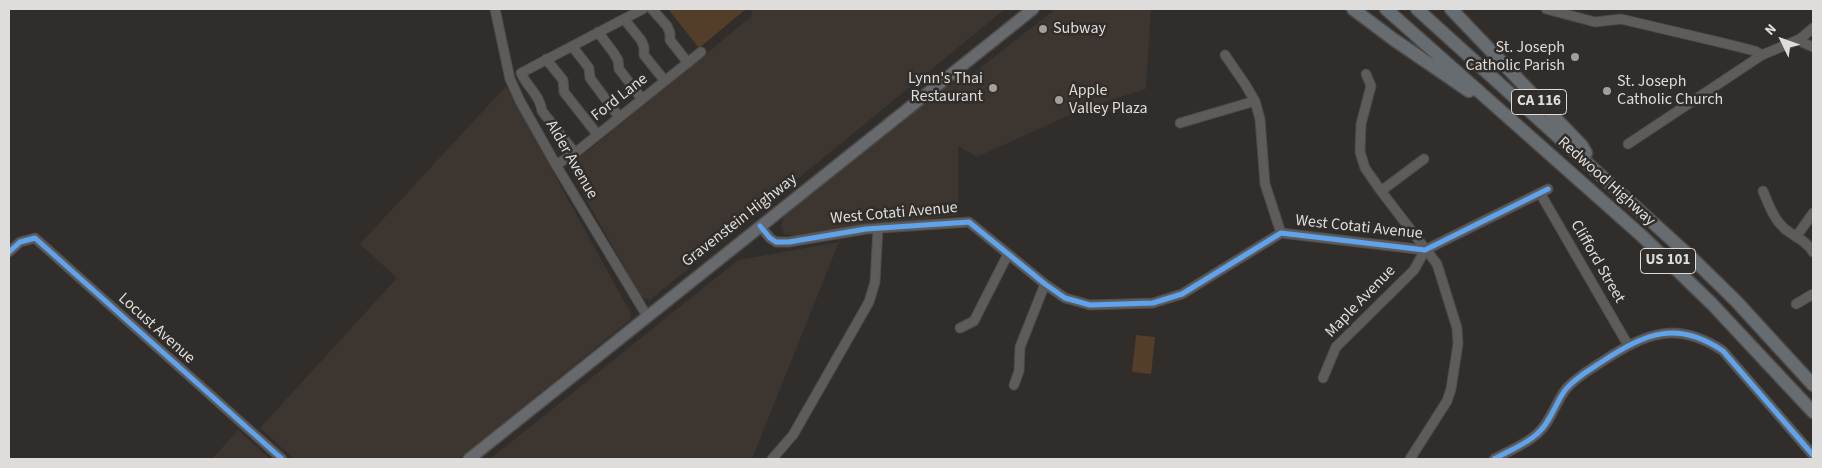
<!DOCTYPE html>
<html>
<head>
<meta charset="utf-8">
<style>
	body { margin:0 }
	#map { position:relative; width:1822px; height:468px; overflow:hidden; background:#302d2b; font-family:"Source Sans 3",sans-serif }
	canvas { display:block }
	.frame { position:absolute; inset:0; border:10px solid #dfdddb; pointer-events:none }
	.north { position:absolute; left:1757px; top:15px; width:50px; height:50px; -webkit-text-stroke:4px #312d2a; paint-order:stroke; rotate:312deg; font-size:14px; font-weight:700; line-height:20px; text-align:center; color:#dfdddb }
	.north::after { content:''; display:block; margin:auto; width:18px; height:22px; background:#dfdddb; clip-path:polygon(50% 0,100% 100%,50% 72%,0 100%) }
</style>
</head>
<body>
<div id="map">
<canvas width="1822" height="468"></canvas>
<div class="frame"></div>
<div class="north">N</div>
</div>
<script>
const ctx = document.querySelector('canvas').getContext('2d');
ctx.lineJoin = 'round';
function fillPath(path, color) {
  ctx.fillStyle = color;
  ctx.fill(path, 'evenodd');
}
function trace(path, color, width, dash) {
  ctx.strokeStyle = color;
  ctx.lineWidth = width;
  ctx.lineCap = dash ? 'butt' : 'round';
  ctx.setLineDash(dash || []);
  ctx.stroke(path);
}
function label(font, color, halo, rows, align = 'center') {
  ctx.font = font + ' "Source Sans 3",sans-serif';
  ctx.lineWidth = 5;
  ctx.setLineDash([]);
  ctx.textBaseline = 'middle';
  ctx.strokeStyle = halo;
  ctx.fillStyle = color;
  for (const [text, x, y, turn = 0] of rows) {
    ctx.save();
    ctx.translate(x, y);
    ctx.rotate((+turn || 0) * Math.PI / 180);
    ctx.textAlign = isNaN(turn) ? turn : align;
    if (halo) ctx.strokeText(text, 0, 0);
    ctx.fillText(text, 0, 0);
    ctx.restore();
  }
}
fillPath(new Path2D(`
	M751 9H1005L650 300 641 297 574 178 575 161 752 16Z
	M1055 9H1151L1146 89 1085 108 977 157 958 146V215L798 236 784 234 781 227 784 215 944 88 975 72Z
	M506 86 631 314 630 320 458 459H294L260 428 397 278 360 244Z
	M839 242 752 459H490L738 260Z
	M238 430 270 459H212Z`), '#3d3530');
fillPath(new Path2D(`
	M668 9H746L699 48Z
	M1136 335 1155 337 1151 374 1132 372Z`), '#533e29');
const minor = new Path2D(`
	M495 9 510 79 520 101 556 165 647 316
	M652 9 667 26 670 33V40L688 63
	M1546 9 1595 22 1621 19 1723 43 1755 51 1762 55
	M624 19 641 40 644 47V55L665 81
	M598 32 613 52 618 60 619 69 642 99
	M1800 39 1804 43 1813 47
	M572 46 589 68 590 78 619 117
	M1225 55 1245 84 1255 101 1260 119 1265 184 1281 233
	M546 59 563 80 564 92 597 134
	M1366 74 1371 86 1361 124 1360 152 1365 168 1381 191 1437 264 1457 328 1458 344 1451 389 1447 401 1410 459
	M1180 123 1255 101
	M1628 144 1762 55 1800 39 1813 28
	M575 153 542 111C540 95 527 87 521 73L643 9
	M556 165 575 153 701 52
	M1381 191 1424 159
	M1763 191C1769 205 1774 220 1785 229 1795 237 1807 241 1813 252
	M1540 193 1628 345
	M760 226 770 238 776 242H789L866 229 969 222 1045 284 1065 298 1090 305 1153 303 1182 294 1281 233 1425 250 1548 189
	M1796 237 1813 213
	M9 252 20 242 35 238 282 459
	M1796 304 1813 294
	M960 328 974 321 1008 254
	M1323 378 1336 347 1414 270 1425 250
	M1014 385 1019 371 1020 347 1045 284
	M772 459 793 435 869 302 875 282 878 228
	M1494 459C1508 451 1525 445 1537 434 1551 422 1555 403 1566 389 1576 377 1591 369 1603 361 1646 333 1677 320 1723 351L1813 455`);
const major = new Path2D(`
	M469 459 1033 9`);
const highway = new Path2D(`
	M1353 9 1393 39 1469 91
	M1386 9 1642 236 1712 304 1813 412
	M1417 9 1693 259 1736 301 1813 385
	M1451 9 1582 146 1586 153`);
trace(minor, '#4c4a48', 11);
trace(major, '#4c4a48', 14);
trace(highway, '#4c4a48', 15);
trace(minor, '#5e5c5b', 9);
trace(major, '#67696c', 11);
trace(highway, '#676c70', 12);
trace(new Path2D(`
	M760 226 770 238 776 242H789L866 229 969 222 1045 284 1065 298 1090 305 1153 303 1182 294 1281 233 1425 250 1548 189
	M9 252 20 242 35 238 282 459
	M1494 459C1508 451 1525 445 1537 434 1551 422 1555 403 1566 389 1576 377 1591 369 1603 361 1646 333 1677 320 1723 351L1813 455`), '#60a3ed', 5);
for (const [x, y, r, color] of [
	[1043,29,5,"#a29f9d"],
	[1575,57,5,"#a29f9d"],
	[993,88,5,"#a29f9d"],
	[1607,91,5,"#a29f9d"],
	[1059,100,5,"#a29f9d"]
]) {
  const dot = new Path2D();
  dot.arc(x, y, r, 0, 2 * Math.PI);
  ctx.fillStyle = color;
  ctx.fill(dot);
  trace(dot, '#312d2a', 2);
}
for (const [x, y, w] of [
	[1539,102,55],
	[1668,261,55]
]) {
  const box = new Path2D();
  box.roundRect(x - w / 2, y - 12.5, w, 25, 4);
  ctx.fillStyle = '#312d2a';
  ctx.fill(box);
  trace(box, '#dfdddb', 1);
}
label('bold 15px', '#dfdddb', null, [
	["CA 116",1539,102],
	["US 101",1668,261]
]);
label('16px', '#dfdddb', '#312d2a', [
	["Subway",1053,29],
	["St. Joseph",1565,48,"right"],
	["Catholic Parish",1565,66,"right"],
	["Lynn's Thai",983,79,"right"],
	["Restaurant",983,97,"right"],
	["St. Joseph",1617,82],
	["Catholic Church",1617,100],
	["Apple",1069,91],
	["Valley Plaza",1069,109]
], 'left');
label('16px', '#dfdddb', '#312d2a', [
	["Ford Lane",620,98,-38],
	["Alder Avenue",571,160,60],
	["Redwood Highway",1606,182,42],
	["West Cotati Avenue",894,214,-5],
	["Gravenstein Highway",740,221,-38],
	["West Cotati Avenue",1359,228,6],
	["Clifford Street",1597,262,60],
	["Maple Avenue",1361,302,-46],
	["Locust Avenue",156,329,42]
]);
</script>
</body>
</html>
